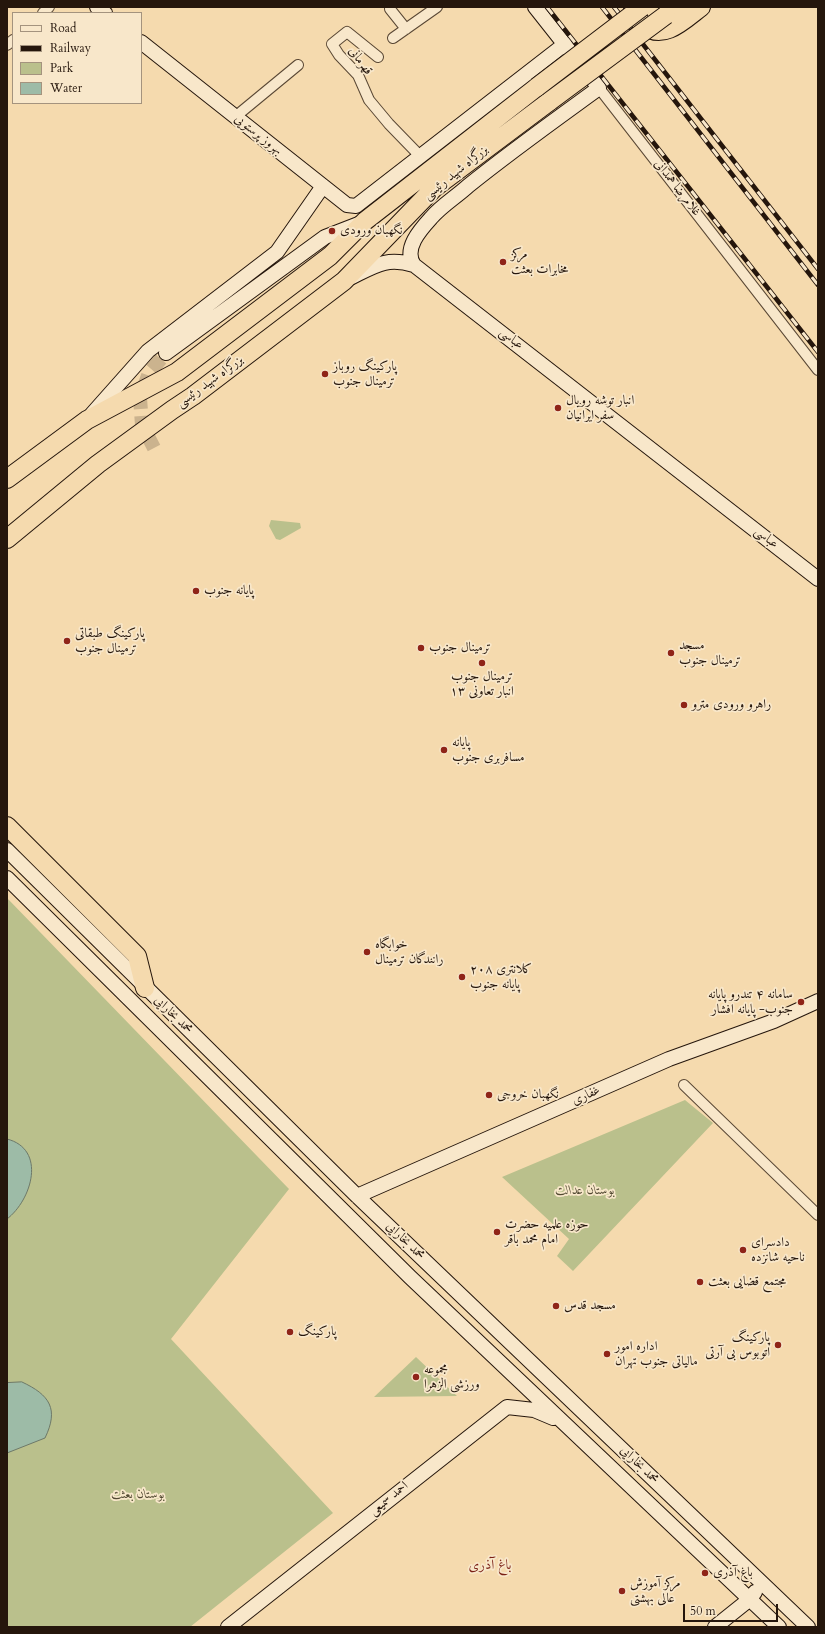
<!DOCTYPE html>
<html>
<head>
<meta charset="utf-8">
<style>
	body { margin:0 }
	#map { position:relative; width:825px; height:1634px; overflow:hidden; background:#f5daae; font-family:Cardo,serif }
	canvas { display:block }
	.frame { position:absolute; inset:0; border:8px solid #25160c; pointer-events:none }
	.legend { position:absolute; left:12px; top:12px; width:130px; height:92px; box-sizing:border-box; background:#f8e7ca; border:1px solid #a4937e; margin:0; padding:5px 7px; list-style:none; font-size:12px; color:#25160c }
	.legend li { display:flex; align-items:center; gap:8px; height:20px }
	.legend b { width:20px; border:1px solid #a4937e }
	.scale { position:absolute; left:683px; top:1604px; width:95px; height:18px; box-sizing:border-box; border:2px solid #25160c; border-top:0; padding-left:5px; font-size:12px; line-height:14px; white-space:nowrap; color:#25160c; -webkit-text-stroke:3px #f8e7ca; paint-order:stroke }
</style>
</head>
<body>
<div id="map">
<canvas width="825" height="1634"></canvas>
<div class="frame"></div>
<ul class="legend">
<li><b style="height:5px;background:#f8e7ca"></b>Road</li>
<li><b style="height:5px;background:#25160c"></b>Railway</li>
<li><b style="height:11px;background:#bac08c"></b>Park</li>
<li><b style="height:11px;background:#9dbba7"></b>Water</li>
</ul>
<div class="scale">50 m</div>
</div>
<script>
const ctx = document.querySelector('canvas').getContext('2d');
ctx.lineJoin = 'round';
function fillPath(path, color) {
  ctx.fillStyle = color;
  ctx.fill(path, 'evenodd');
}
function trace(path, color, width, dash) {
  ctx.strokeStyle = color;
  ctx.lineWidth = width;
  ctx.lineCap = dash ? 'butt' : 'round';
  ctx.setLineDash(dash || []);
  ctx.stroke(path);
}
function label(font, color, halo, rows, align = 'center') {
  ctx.font = font + ' Cardo,Amiri,serif';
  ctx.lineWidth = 3.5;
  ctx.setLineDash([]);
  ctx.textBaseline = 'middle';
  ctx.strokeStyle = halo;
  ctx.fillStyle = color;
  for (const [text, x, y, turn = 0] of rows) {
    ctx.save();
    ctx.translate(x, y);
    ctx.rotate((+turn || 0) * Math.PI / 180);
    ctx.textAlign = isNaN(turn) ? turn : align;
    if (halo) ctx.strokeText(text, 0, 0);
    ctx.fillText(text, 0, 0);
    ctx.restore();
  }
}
fillPath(new Path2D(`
	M271 520 300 523 301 528 280 540 276 539 269 526Z
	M7 898 289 1189 171 1339 333 1513 190 1627H7Z
	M685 1100 713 1123 573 1271 557 1256 569 1239 502 1177Z
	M416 1357 457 1396 374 1397Z`), '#bac08c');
const water = new Path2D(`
	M7 1139C47 1149 32 1200 7 1219Z
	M22 1382C50 1395 59 1409 45 1438L7 1453V1383Z`);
fillPath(water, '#9dbba7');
trace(water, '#6d7969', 1);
trace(new Path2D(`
	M154 448 142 425 140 398 149 373 166 353`), '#cbb38e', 14, [14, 7]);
const street = new Path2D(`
	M390 9 406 29
	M43 13 49 7
	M393 38 437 7
	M7 45 13 40
	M378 57 347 32 332 44 339 55 358 75 369 100 389 124 421 157
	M599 88 818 370
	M235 117 298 65
	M684 1085 818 1215`);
const secondary = new Path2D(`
	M97 7 105 13
	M535 7 599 88C555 120 510 152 468 186 456 197 441 206 431 218 420 230 403 249 414 265L818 579
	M141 42 347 205 356 206 565 44
	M352 277C376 265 387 257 414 265
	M166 353 325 237 361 223
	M92 414 148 351 277 252 323 186
	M7 850 357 1196 808 1627
	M7 878 410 1277 779 1627
	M357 1196 669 1059 774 1021 818 1001
	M228 1627 507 1407 534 1410 553 1418
	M715 1627 750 1599 755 1592`);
const highway = new Path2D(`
	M633 7C634 15 638 21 644 25 663 42 685 19 701 7
	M666 15 676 7
	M7 479 87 420 177 372 330 256 365 221 537 87
	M7 539 98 464 172 410 193 396 344 281 434 188 550 101
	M7 826 137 956 145 988`);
trace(street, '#594734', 12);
trace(secondary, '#25160c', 16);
trace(highway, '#25160c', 20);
trace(street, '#f8e7ca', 10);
trace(secondary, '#f8e7ca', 14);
trace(highway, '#f5daae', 18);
const rail = new Path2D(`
	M547 7 818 352
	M602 7 818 285
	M614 7 818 269`);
trace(rail, '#25160c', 4.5);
trace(rail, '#f8e7ca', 3, [9]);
const highwayBridge = new Path2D(`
	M537 87 642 7
	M550 101 666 15`);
trace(highwayBridge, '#25160c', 20, []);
trace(highwayBridge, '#f5daae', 18);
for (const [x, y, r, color] of [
	[332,231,4,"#8f2418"],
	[503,262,4,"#8f2418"],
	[325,374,4,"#8f2418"],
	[558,408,4,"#8f2418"],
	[196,591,4,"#8f2418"],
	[67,641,4,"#8f2418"],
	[421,648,4,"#8f2418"],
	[671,653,4,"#8f2418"],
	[482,663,4,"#8f2418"],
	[684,705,4,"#8f2418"],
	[444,750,4,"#8f2418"],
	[367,952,4,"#8f2418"],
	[462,977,4,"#8f2418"],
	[801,1002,4,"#8f2418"],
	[489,1095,4,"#8f2418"],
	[497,1232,4,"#8f2418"],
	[743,1250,4,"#8f2418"],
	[700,1282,4,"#8f2418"],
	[556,1306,4,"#8f2418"],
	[290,1332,4,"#8f2418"],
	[778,1345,4,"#8f2418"],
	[607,1354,4,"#8f2418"],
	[416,1377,4,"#8f2418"],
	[705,1573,4,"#8f2418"],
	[622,1591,4,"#8f2418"]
]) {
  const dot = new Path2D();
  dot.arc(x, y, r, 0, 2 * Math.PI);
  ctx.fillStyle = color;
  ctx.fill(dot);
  trace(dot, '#f8e7ca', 1.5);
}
label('13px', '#25160c', '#f8e7ca', [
	["قهرمانی",360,61,54],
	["بهروز پرستویی",258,135,38],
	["بزرگراه شهید رئیسی",456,173,-39],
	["غلامرضا همدانی",677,188,52],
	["عباسی",511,339,38],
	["بزرگراه شهید رئیسی",210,382,-36],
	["عباسی",766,538,38],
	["محمد بخارایی",173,1015,44],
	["غفاری",586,1096,-24],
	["محمد بخارایی",405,1241,44],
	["محمد بخارایی",639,1465,44],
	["احمد سمیعی",389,1499,-39]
]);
label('13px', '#25160c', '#f8e7ca', [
	["نگهبان ورودی",340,231],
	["مرکز",511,255],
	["مخابرات بعثت",511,270],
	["پارکینگ روباز",333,367],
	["ترمینال جنوب",333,382],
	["انبار توشه رویال",566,401],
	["سفر ایرانیان",566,416],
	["پایانه جنوب",204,591],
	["پارکینگ طبقاتی",75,634],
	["ترمینال جنوب",75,649],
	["مسجد",679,646],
	["ترمینال جنوب",679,661],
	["ترمینال جنوب",429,648],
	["ترمینال جنوب",482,677,"center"],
	["انبار تعاونی ۱۳",482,692,"center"],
	["راهرو ورودی مترو",692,705],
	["پایانه",452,743],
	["مسافربری جنوب",452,758],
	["خوابگاه",375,945],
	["رانندگان ترمینال",375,960],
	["کلانتری ۲۰۸",470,970],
	["پایانه جنوب",470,985],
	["سامانه ۴ تندرو پایانه",793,995,"right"],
	["جنوب- پایانه افشار",793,1010,"right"],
	["نگهبان خروجی",497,1095],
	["حوزه علمیه حضرت",505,1225],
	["امام محمد باقر",505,1240],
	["دادسرای",751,1243],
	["ناحیه شانزده",751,1258],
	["مجتمع قضایی بعثت",708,1282],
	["مسجد قدس",564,1306],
	["پارکینگ",298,1332],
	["پارکینگ",770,1338,"right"],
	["اتوبوس بی آرتی",770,1353,"right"],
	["اداره امور",615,1347],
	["مالیاتی جنوب تهران",615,1362],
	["مجموعه",424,1370],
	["ورزشی الزهرا",424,1385],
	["باغ آذری",713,1573],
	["مرکز آموزش",630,1584],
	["عالی بهشتی",630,1599]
], 'left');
label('italic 13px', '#524932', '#f8e7ca', [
	["بوستان عدالت",585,1191],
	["بوستان بعثت",138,1495]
]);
label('14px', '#7a1f14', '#f8e7ca', [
	["باغ آذری",490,1566]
]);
</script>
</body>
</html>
